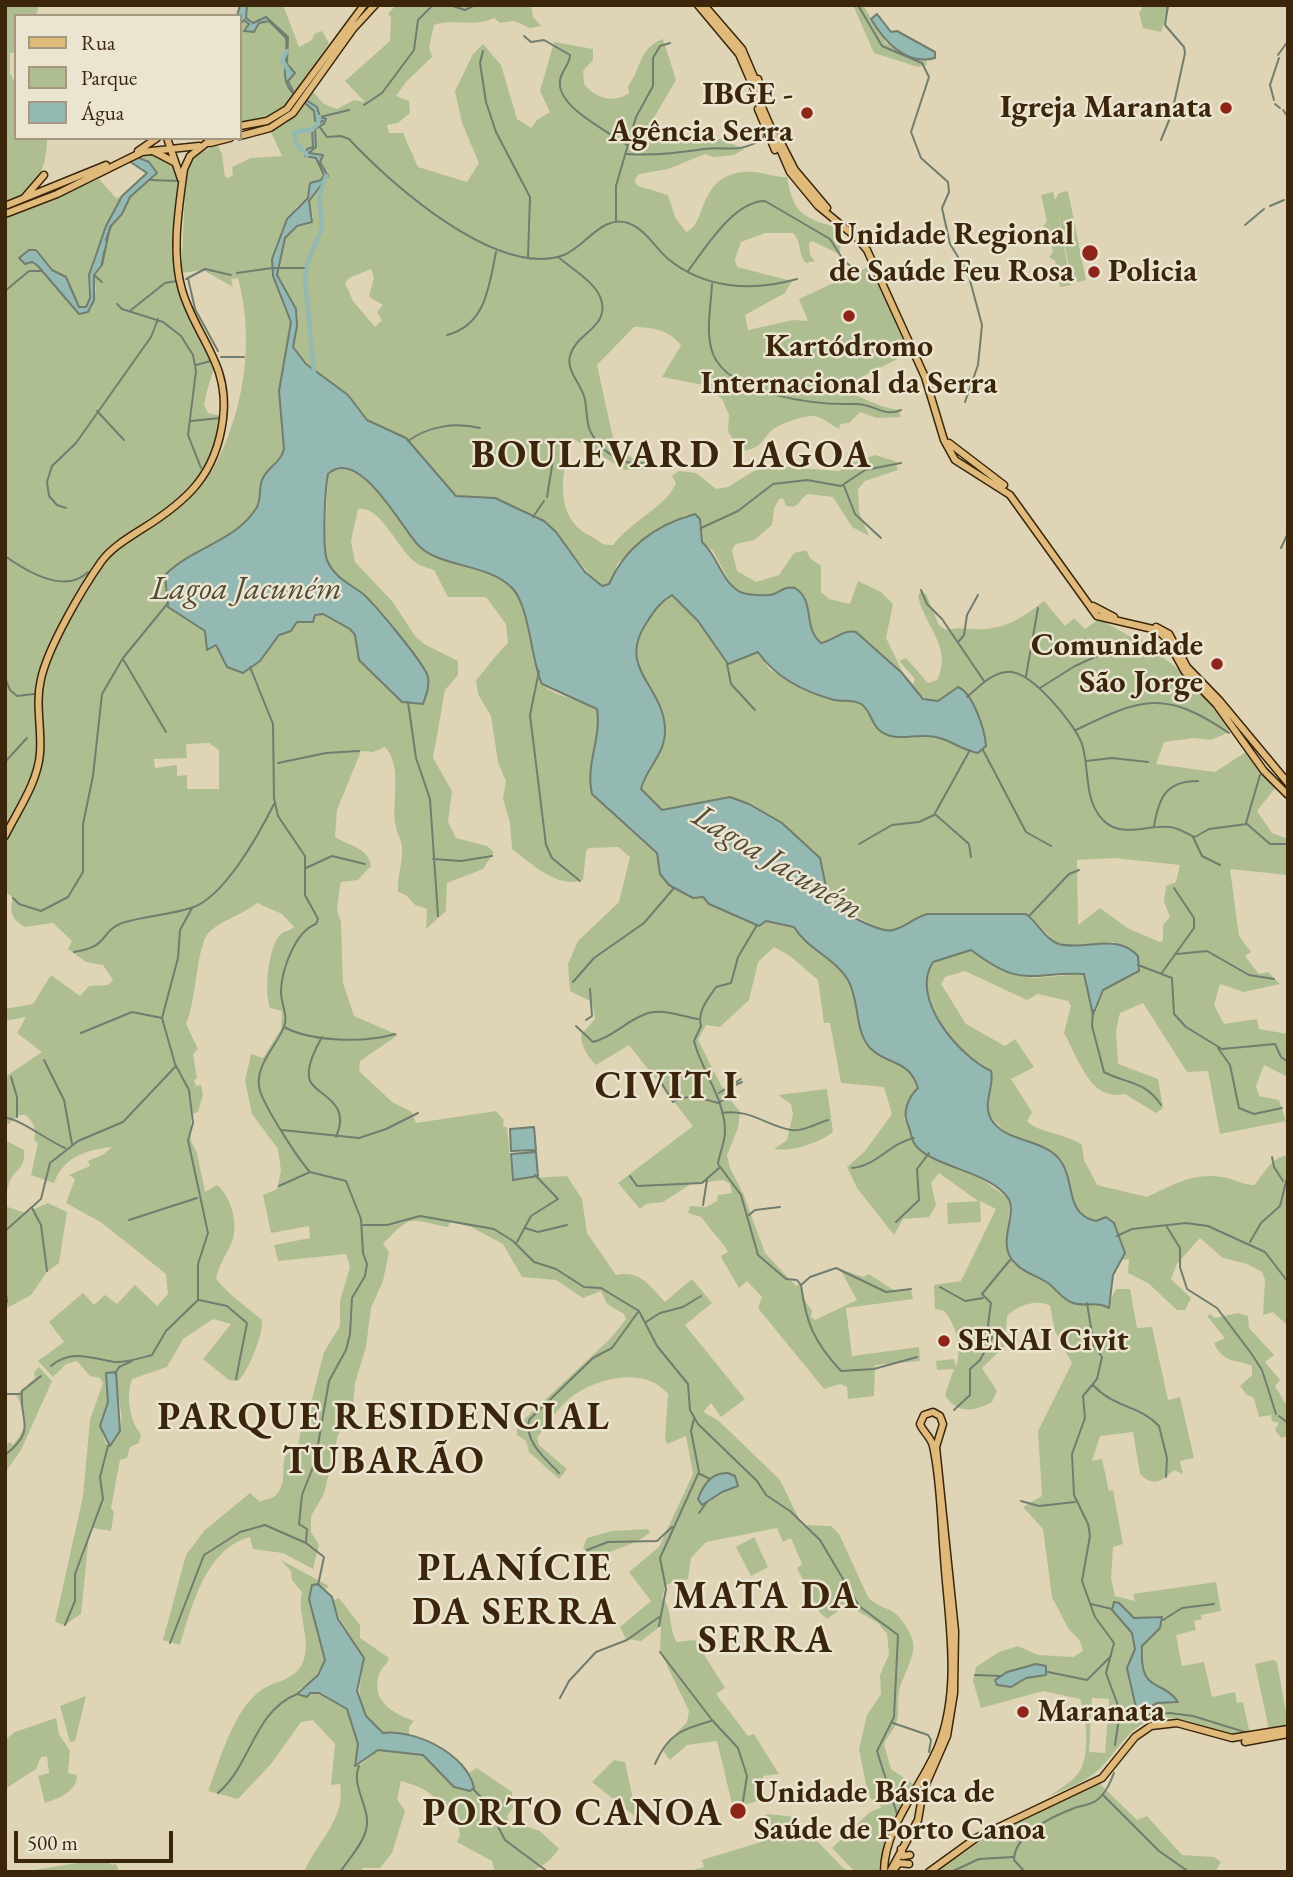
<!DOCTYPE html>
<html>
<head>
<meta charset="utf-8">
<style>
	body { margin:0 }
	#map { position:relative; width:1293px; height:1877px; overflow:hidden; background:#dfd5b6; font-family:"EB Garamond",serif }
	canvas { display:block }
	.frame { position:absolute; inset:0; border:7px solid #3b250b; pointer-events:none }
	.legend { position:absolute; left:14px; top:14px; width:228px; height:126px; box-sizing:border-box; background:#eae4d0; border:2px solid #a49881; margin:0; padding:9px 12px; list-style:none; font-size:21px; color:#3b250b }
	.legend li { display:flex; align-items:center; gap:14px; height:35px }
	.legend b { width:35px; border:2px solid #a49881 }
	.scale { position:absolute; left:14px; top:1831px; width:159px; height:32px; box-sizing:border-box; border:4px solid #3b250b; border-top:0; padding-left:9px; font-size:21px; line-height:24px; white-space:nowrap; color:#3b250b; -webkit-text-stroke:5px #eae4d0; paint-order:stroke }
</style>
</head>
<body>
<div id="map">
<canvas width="1293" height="1877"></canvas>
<div class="frame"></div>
<ul class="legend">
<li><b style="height:9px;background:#e0ba7b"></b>Rua</li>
<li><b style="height:19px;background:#afbe90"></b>Parque</li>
<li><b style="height:19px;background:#94b8b2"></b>Água</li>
</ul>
<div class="scale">500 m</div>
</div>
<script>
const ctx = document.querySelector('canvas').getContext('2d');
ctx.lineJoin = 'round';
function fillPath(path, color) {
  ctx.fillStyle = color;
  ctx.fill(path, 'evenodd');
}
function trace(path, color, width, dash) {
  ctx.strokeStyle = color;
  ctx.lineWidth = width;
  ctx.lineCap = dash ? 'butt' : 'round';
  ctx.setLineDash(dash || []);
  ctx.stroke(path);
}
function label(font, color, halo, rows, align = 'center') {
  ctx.font = font + ' "EB Garamond",serif';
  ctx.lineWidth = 5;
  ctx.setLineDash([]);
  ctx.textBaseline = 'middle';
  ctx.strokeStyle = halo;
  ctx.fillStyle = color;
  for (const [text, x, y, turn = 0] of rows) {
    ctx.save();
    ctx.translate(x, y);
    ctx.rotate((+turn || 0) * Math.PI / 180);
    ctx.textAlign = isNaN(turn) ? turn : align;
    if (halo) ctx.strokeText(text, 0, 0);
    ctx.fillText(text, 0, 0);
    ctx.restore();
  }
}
fillPath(new Path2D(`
	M5 5H39L36 16H16V52L10 53V73L16 85V138H47C47 169 36 193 5 204Z
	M247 5H283L299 47 312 40 314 34 322 31 329 43 296 94 288 80 294 71 287 64 288 37 266 17 253 23 246 18Z
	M396 5H531L533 17 541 26 530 28 514 21 500 23 494 18C475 28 454 18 434 25L429 47 432 57 406 82 396 96 409 101 410 113 398 123 387 125 389 133H403L418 167 467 182 479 163 462 123 455 91 473 54 483 44 501 65 517 119 531 128 537 120 550 112 540 91 554 42 593 49V60L583 71 584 84C594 98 615 104 629 93L628 86C641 70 638 48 663 39L676 80 652 121 648 136 653 140 691 142 721 139 744 149 734 155 713 157 705 154 668 169 639 174 634 181 638 186 668 195 675 217 686 232C707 225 697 177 743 172 759 170 772 177 787 177 793 210 800 217 832 226L837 241 841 244 839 254 812 241 809 243 810 255 815 261 806 263C798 255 802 242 793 233H765L741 242 735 259 737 267 792 281 785 293 745 315 748 330 793 320 808 321 799 299 870 266 909 353 840 388C860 396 879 408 899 410L901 417 877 418 860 412 849 423 840 424 839 429C831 425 823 417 814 416 804 415 778 424 771 431 760 443 759 450 740 451L728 431 729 415 722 399 704 385 662 377 681 345C669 330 652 327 634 327L597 365 615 447 636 460 652 459 653 464 650 469 625 470 572 438C562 470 553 517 589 535 599 540 601 546 613 545 629 523 668 505 676 483L672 476 679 471 696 473 716 489 728 487 752 472 771 466 839 471 856 461 875 455 895 461 898 470 865 481 858 489 859 512 869 536 852 527 833 497 808 494C799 498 800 510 786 506L783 498 779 499 774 509 772 525 754 540 736 544 732 550 737 571 756 582 779 575 794 553 806 550 810 558 821 566V592L829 599 850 604 858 581 881 592 893 604 886 638 905 677 856 632 843 633 821 643C803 628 815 605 798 590L789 587 773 594H744L732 586 713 551 702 542 700 519 685 515 649 535 618 563 609 584 602 586C583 570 572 551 556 533 533 506 488 500 457 496L407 438 367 420 348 395 306 364 293 347C292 334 301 323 296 309 292 297 280 287 277 275 272 255 286 226 307 225L313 217 309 201 313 191 327 179 317 153H309L316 147 315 129 326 120C317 115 316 106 306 100L313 92 324 104 337 109 354 100 365 102 345 81 390 41 391 17 388 14ZM371 269 374 278 369 297 383 305 377 312 382 320 375 327 353 301 345 283 349 278Z
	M853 5H863L886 43 926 60 927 65 918 67 874 53Z
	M1144 5H1170L1161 32 1143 28 1139 13Z
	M244 20 250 24 245 28 256 30 259 23 269 21 286 38C291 58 276 79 295 95 281 116 264 120 240 124V24Z
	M304 102 312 106 315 115 323 121 312 129 313 147 305 156 316 158 324 175 321 180H315L308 198 296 207 286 224 272 259 273 276 291 322 279 391 284 449C280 463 269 467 263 480 259 488 261 499 257 507 236 542 192 547 165 575L168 607 205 631 206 649 216 645 227 667 240 673C261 668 265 647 280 634 286 629 291 630 297 622H313L315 615 323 614 350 629 355 635 359 660 379 678 426 671 376 606 334 573 327 560 324 549 328 474C359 444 402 529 420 546 441 568 489 563 512 588 530 608 531 671 543 685 555 698 582 698 597 709 602 737 585 764 592 794L657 853 660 875 679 891 693 898 703 897 709 904 749 922 766 921 794 927C807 949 832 957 846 977 860 996 856 1021 865 1041L885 1058 906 1067 919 1088 910 1100 904 1119 919 1150 981 1179 1008 1198 1010 1205 1006 1241 1010 1258 1016 1266 1048 1283 1069 1302 1107 1306 1116 1289H1130L1137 1328 1152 1327 1168 1400 1180 1397 1194 1458 1180 1461 1183 1474 1174 1470C1163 1479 1155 1489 1140 1474L1133 1432 1100 1436 1092 1461 1102 1459 1109 1491 1113 1490 1123 1544 1113 1547 1111 1578 1115 1596 1135 1601 1133 1594 1216 1582 1221 1611 1201 1615 1202 1619 1194 1621 1196 1630 1176 1635 1182 1666 1204 1662 1212 1697 1235 1692 1237 1703 1243 1702 1250 1734C1215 1738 1190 1715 1161 1718 1129 1721 1118 1754 1096 1772 1083 1783 1065 1789 1048 1797 1057 1790 1069 1784 1076 1776 1091 1760 1087 1718 1080 1699L1043 1691 981 1708 973 1681 976 1667 999 1652 1018 1646 1038 1655 1073 1657 1083 1651 1080 1641 1068 1628 1052 1597 1043 1529 1023 1507 1042 1496 1038 1431 1072 1363 1055 1331 1050 1306C1038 1298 1016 1306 1007 1316L1005 1346 982 1368 997 1391 992 1402C974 1412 956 1414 945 1395L954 1369 937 1370 936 1361 954 1359 956 1367C962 1348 957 1326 944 1311L935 1309 934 1285 961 1281 996 1209 980 1201 981 1222 948 1224 947 1203 978 1201 939 1173 931 1183 936 1205 929 1217 903 1219 894 1235 857 1188 847 1167 865 1151 892 1114 884 1087 841 1083 830 1023H824L818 980 790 956 774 947 758 962 749 1000 720 1027 706 1025 698 1040 725 1093 740 1112 738 1128 727 1155 730 1168 743 1193 765 1253 796 1286 801 1283 805 1301 812 1311 811 1317 815 1320 857 1300 840 1269 863 1277 869 1274 895 1291 911 1289 913 1299 846 1308 852 1356 919 1347 920 1361 875 1365 874 1396 848 1399 847 1387 840 1384 824 1389 758 1308 762 1297 747 1281 739 1288 722 1259 721 1256 728 1252 726 1248 701 1217 688 1213 690 1206 706 1207 717 1201 718 1195 732 1193 730 1184 724 1180 691 1184 663 1202 646 1204 640 1209 618 1183 693 1126 629 1045 596 1065C587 1056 582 1048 581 1035L595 1019 592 1002 570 991 568 964 578 941 619 902 630 857 618 847 589 848 586 851 583 880C557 889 532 864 512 849L510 823 503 798 506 781 498 762 491 716 478 694 476 680C487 668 496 654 508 643L506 624 486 597H448L434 570C429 568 423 567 418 564 399 553 381 504 358 509L351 541 355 562 392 601 415 636 424 644 458 661V675L445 690 433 758 452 791 448 822 456 838 487 846 494 852 483 869 447 883 446 911 426 929 427 909 415 905 406 895 398 892C397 877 403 862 402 848 402 841 397 834 396 827 390 803 404 768 385 747L373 752 361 751 337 810 335 837C349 846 368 847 371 866L358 880 341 882 340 885 337 910 341 922 343 983 354 1016 398 1035 360 1061 359 1071 392 1102 412 1112 416 1123 496 1111 504 1120 503 1127H507L512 1179 567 1176 582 1199 587 1233 616 1275C640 1270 649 1285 665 1302L692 1279 712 1303 685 1325 745 1399 721 1417 711 1403 703 1412 719 1421 780 1480 802 1525 831 1526 839 1534 868 1597C877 1608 891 1607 899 1617 924 1647 911 1656 900 1687 896 1700 901 1714 895 1726 892 1732 887 1737 884 1744L891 1769 916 1786C897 1813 882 1838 881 1872H855L832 1848 870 1812 882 1807 871 1799 867 1789 859 1749 867 1715 881 1694 880 1675 889 1654 887 1634 878 1623 859 1612 851 1602 827 1619 820 1613 797 1568 802 1564 791 1538 783 1542 777 1528 706 1542 691 1558 688 1579 665 1585 662 1598C673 1608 668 1628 677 1642L695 1640 725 1688 716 1694 748 1736 754 1734 779 1774 763 1776 765 1799 733 1808 717 1741 687 1745 670 1760 662 1749 687 1722 689 1711 660 1651 661 1626 641 1641 626 1639 620 1627 651 1601 629 1572 659 1547 693 1474 686 1436 668 1444 665 1440 668 1394C645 1365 594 1378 569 1399 557 1409 547 1425 537 1438L539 1445 567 1469 559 1479 529 1452 526 1441 517 1435V1426L610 1339 626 1319 624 1314 607 1304 601 1291 583 1298 556 1280 522 1277 503 1244 471 1227 450 1222 448 1227C409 1220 413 1212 383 1244L389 1252 383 1281 371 1308 366 1347 355 1383 352 1417 338 1435 324 1494 311 1516V1532L319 1545 313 1569 283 1553 253 1549 250 1537C205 1549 192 1607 180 1645L163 1640 186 1555 204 1531 250 1493 260 1502C265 1499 272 1499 276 1495 287 1483 281 1470 285 1456L298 1446 304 1411 312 1399 324 1352 340 1326V1301L350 1267 346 1254 278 1261 274 1245 310 1238 309 1226 271 1233 263 1195 277 1189 281 1171 278 1149 252 1114 245 1081 251 1054 263 1058 281 1029 282 1011 270 1008C264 993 268 947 280 935 284 930 289 932 294 927L282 914 257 903C243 915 219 920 207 935 197 948 196 1002 186 1024L198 1049 193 1054 197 1078 194 1080 196 1086 201 1085 203 1095 198 1112 191 1114V1141L197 1153 205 1192 217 1185C231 1196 239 1225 232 1242 226 1256 221 1260 216 1278 222 1289 250 1310 262 1320 264 1332 248 1373 238 1381L229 1380 203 1359 231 1324 213 1319 183 1339 167 1367 132 1379C126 1396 129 1420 141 1434L139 1443 130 1447 127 1458 120 1460 111 1508 114 1512 111 1531 93 1528 89 1535 81 1614 64 1625 55 1622 83 1496 90 1420 103 1383 100 1378 90 1376 77 1361 66 1364 53 1377 38 1361 64 1342 49 1322 83 1293 94 1305 105 1295 117 1304 135 1285 157 1306 168 1294 166 1274 102 1223 66 1203 75 1179 69 1175 90 1166 88 1161 104 1154 112 1147C87 1150 64 1156 54 1183L31 1175 38 1143 34 1140C37 1128 34 1124 26 1115H19L5 1127V1077L42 1052 17 1033 26 1017 5 1021V1009L33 1004 51 975 80 996 89 986 108 985 113 980 103 965 86 962 68 949 72 941 53 923 25 927C12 920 9 912 13 898L5 891V839L38 773 42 683 52 653 104 561 125 542 181 506 209 469 212 471C244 413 255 343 238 278L231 279 233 287 203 270 181 273 186 172 194 157 217 144 222 154 225 177 228 178 233 175 232 167 251 158 282 156 270 130 287 123ZM209 743 219 750V789H187V775L177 776V765L155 768 154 759 187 758 186 744ZM109 1372H116C115 1389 125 1415 120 1429 119 1434 114 1438 112 1444H106L102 1432 108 1402ZM1114 1602 1119 1603 1134 1618 1159 1616 1163 1621 1160 1628 1142 1645C1135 1693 1166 1680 1178 1703H1157L1142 1711 1135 1705 1127 1668 1135 1649 1132 1633 1112 1610ZM1092 1698 1109 1699 1105 1753 1089 1752Z
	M143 154H154L169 161 180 180 178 271 214 368 206 394 204 405 208 413 222 416 215 447 204 473 190 493 101 559 43 666 36 765 5 832V218L99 179 116 198 122 196C109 222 96 247 89 274 86 286 92 296 86 307H79L69 283 52 270 36 250 25 264 32 262 37 265 76 311 84 313 96 291 94 275 102 265 110 227 122 214 130 197 154 177V167L145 159 134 157Z
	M1068 191 1086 280 1078 282 1071 277 1057 207 1071 285 1060 287 1055 261 1049 257 1053 252 1048 230 1043 226 1047 221 1041 195 1053 192 1055 200 1059 193Z
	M921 592 926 594 939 625 946 630C963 626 969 630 984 629 1008 628 1026 615 1044 601L1065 626 1074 618 1085 629 1099 619C1150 647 1197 674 1230 725L1227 733 1211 740 1194 738 1164 742 1156 764 1215 772 1249 750 1276 787 1257 811 1272 833 1288 839V875L1230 869 1239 936 1251 952 1245 956 1259 974 1268 972 1280 984 1244 992 1220 984 1214 1005 1224 1024 1257 1019 1259 1029 1288 1034V1077L1264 1065 1256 1086 1259 1096 1279 1100 1286 1121 1220 1134 1208 1071 1187 1072 1143 1003 1120 1013 1116 1030 1118 1064 1158 1079 1163 1108 1156 1113 1125 1094C1090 1102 1079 1059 1064 1033L1071 1006 1068 1001 1038 994 1027 1000 965 971 945 977 941 984 966 1024 1005 1046 1015 1039 1034 1067 1011 1079 1032 1112 1027 1121C1038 1133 1066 1133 1082 1145L1084 1160 1097 1185 1147 1197C1175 1184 1195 1171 1227 1178 1237 1180 1243 1185 1254 1185 1265 1173 1270 1158 1288 1155V1326L1273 1312 1263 1315 1265 1280 1262 1272 1247 1264 1223 1258 1200 1238 1177 1264 1171 1279 1191 1298 1185 1310H1177L1148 1283 1128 1273 1129 1259 1121 1260 1125 1253 1114 1223 1084 1218 1072 1202 1061 1161 1051 1151 1006 1132 991 1118 988 1107 991 1071C959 1056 909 998 933 962L971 950 990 964 1033 978 1084 974 1095 1014 1103 990 1136 974 1140 966 1134 952 1114 942 1074 946 1057 943 1026 914H928L891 931H883L829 901 820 858 782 823 755 808 712 802 662 810 641 789C646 768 665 755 665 731 665 685 615 670 647 622 655 611 660 602 673 595L698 621 727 664 758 652 769 669 784 678 836 700H852L865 706 873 722 909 738 927 736 953 741 973 753 981 720 966 692C941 700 931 709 912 686L915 679 899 661 906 658 928 683 937 680C954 649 922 622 918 595ZM1115 858 1180 865 1176 882 1166 886 1164 902 1170 917 1163 925V940L1160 942 1129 929 1100 908 1078 925 1077 860Z
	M827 1089 833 1132C819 1143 791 1152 774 1149L787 1140 793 1114 791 1104 778 1095Z
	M5 1140 24 1150C25 1165 20 1167 12 1177 7 1183 10 1188 5 1193Z
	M48 1203 67 1212 59 1263 47 1272 31 1295 5 1309V1206L25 1213Z
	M1238 1313 1248 1316 1249 1328 1274 1355 1265 1362 1280 1380 1275 1386 1288 1408V1436L1281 1438 1275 1430 1279 1423 1272 1421 1271 1415 1259 1417 1254 1398 1246 1394 1240 1386 1252 1375V1366C1235 1359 1223 1363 1214 1343L1225 1338 1207 1316 1210 1314 1215 1318Z
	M39 1367 52 1381 21 1450 5 1473V1445L10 1442 13 1445C31 1423 27 1416 16 1395L35 1378 34 1372Z
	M648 1529 650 1532C636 1546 611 1549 594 1559L583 1548 587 1538 612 1531Z
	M754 1537 768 1567 751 1576 736 1547Z
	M281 1560 329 1586 326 1589 318 1584 310 1594 325 1660 313 1680 298 1690 299 1696 319 1693 347 1709 358 1744 354 1764 359 1766 378 1750 423 1755 454 1787 472 1777 469 1773 477 1768 512 1792 513 1808 507 1816 509 1821 540 1831 559 1849C538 1876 527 1872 495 1872L492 1861 457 1842 460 1835 457 1819 442 1811C434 1791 421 1787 401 1781L397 1799 405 1811 392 1853 380 1868H363L360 1872H304C317 1842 346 1819 340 1784L331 1785 335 1744 313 1720 301 1722 271 1764 238 1799 208 1791C220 1760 233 1711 260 1691 273 1681 292 1681 301 1666 314 1644 296 1614 302 1592L292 1580 291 1571Z
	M339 1598 360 1625V1638L389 1658C387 1665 383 1666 380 1672 369 1700 392 1713 414 1721L409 1727V1736L394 1732 383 1733C377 1725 369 1722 364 1713 352 1689 368 1675 360 1654 353 1634 337 1623 334 1600Z
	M1273 1660 1277 1662 1288 1724 1269 1730 1255 1664Z
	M86 1696 75 1741 70 1742 60 1706Z
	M56 1718 59 1734 70 1751 68 1773 77 1775C77 1792 59 1798 45 1803L38 1776 49 1773 47 1756 41 1757 36 1769 5 1789V1740L15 1732Z
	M614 1760 625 1762 637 1818 592 1782Z
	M1099 1783 1137 1820 1147 1816 1182 1855 1214 1857 1221 1862 1215 1872H935L990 1835Z
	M769 1814 794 1817 847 1872H686L704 1867 702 1860 761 1842 755 1818Z
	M103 1859 112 1865 116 1863 119 1872H21Z`), '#afbe90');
const water = new Path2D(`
	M240 5H247L246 18 253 23 266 17 288 37 287 64 295 73 288 81 295 95C277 81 289 56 286 38L269 21 259 23 254 32 244 31 249 24 244 20 240 24V16H237Z
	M877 14 891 32 897 31 935 52V58C906 66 884 41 871 19Z
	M306 100 317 107 320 117 326 119 324 124 315 129 316 147 309 153 323 155 320 162 328 176 309 201 312 222 297 226 285 238 277 275 296 309 297 326 293 347 306 364 348 395 367 420 406 438 456 496 495 498 544 521 556 532 585 572 602 586 609 584C626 545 659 524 695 514L700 519 702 542C718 555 724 591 747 594 754 595 768 596 774 594 783 590 785 586 795 588 816 601 802 627 821 643 834 641 842 629 856 632L902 673 923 699 938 701 958 687C973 693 985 730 986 746L978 753C960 750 946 736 927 736 911 735 893 742 879 730 871 723 870 709 861 704 852 699 843 702 834 700 805 692 775 677 758 652L728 664 698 621 672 595C660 602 654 611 647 622 615 670 665 685 665 731 665 755 646 768 641 789L662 810 730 797 749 804 782 823 820 858 829 901C839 911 881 934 893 930 906 927 914 917 928 914H1026C1037 922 1046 940 1059 944 1086 951 1116 932 1138 956L1139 971 1103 990 1093 1015 1084 974C1027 972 1023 989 971 950L933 962C909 998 959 1056 991 1071 995 1087 982 1102 991 1119 1005 1143 1044 1138 1060 1160 1076 1181 1064 1214 1096 1221L1106 1217 1114 1223 1125 1253 1113 1275 1109 1308C1099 1301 1085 1307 1073 1303 1063 1300 1056 1289 1048 1283 1038 1276 1024 1273 1016 1264 994 1245 1019 1214 1008 1198 991 1173 940 1168 919 1149 911 1143 912 1134 908 1125 902 1113 908 1097 918 1088 908 1058 888 1066 870 1048 854 1030 860 1001 848 980 835 958 807 949 794 927L766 921 759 926 709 904 703 897 693 898 669 885 660 874 657 853 592 794C585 764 602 737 597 709L542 684C531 662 530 606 512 588 488 563 441 568 419 546 402 529 359 445 328 474 325 489 322 547 327 560 334 577 348 583 362 593 373 602 425 664 428 677 430 686 426 695 423 704L402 702 359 660 355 635 350 629 323 614 315 615 313 622H297L291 631 279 635 260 661 243 673 227 667 216 645 207 650 205 631 168 607 165 575C192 547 236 542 257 507 261 499 259 488 262 480 268 466 280 464 284 449L279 391 291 322 273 276 272 259 287 219 308 198 310 183 321 180 324 175 316 158 305 156 307 149 313 147 312 129 323 121H315L314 111 304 102Z
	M137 157 149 162 157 173 130 197 122 214 110 227 102 265 94 275V300L88 312 79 314 37 265 32 262 25 264 19 258 29 250H36L52 270 66 277 79 307H86L90 298 89 275 106 226 122 196 147 173 129 161Z
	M534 1127 536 1150 511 1151 510 1129Z
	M536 1152 538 1176 513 1180 511 1154Z
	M116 1372 120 1431 110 1446 100 1426 108 1402 106 1373Z
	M728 1473 735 1476 738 1486 722 1492 702 1505 698 1499C703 1485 712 1472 728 1473Z
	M318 1584 332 1597 338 1619 364 1658 357 1691 366 1716 383 1733C415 1729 467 1754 474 1788L470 1791 454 1787 423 1755 378 1750 355 1766 358 1744 347 1709 319 1693H310L307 1697 297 1694 318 1675 325 1660 309 1599 312 1585Z
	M1114 1602 1119 1603 1134 1618 1162 1617 1160 1628 1142 1646C1139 1695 1162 1678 1178 1702L1157 1703 1142 1711 1136 1708 1127 1668 1135 1649 1132 1633 1112 1610Z
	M1036 1664 1046 1666V1675L1026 1678 1011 1687 997 1685 995 1680 1007 1672Z`);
fillPath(water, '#94b8b2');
trace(water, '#707d6f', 2);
trace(new Path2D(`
	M450 5 465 10 475 5
	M858 5 882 46 922 63 929 77 911 132 921 158 948 182 949 192 942 208 950 244 968 273 982 325 978 365 965 402
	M524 36 531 42 544 40 570 55C570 66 558 73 560 86 563 110 609 132 627 145
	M483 51 480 63 486 102 496 132 530 197 528 257
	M1278 55 1288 41
	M1274 100 1270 85 1279 58
	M1275 104 1280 108
	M364 105 382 93 414 50 418 20 433 5
	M1283 110 1288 117
	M320 117 349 110
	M319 126 327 137 341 136 349 139C391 184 497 279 564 255 585 247 602 214 628 223 645 229 654 246 667 258 704 289 752 292 797 279
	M1161 140 1172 113 1185 53 1184 47 1165 25 1168 5
	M627 154C653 156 678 153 704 149 730 146 737 154 763 139L764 131
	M151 180 178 181
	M1270 206 1284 200
	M616 221V186L636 117 653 86V58L660 46 670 43
	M1245 225 1264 209
	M106 240 111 226
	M558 257C572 269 599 284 602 303 607 328 575 334 570 356 566 370 580 383 584 396 587 406 586 417 589 428 598 452 630 473 654 459
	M102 264 104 252
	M688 271C706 247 734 201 765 201L830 239 844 261 852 267
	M237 273 272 268H306
	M95 276 102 282
	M188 278 195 309 218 351
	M186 279 205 269 231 275
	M712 284C711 306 705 333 713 354 730 396 817 405 855 404 873 403 884 418 901 410
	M5 291 29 271H42
	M117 304 122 309 163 322 181 336 193 355 196 371 188 435 201 468
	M131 310 165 283 177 281
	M447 335C486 325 489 286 496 252
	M221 357H244
	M196 365 211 361
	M97 411 124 440
	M191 421 220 418
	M408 441C429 426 455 422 480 428
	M844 486 855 514 881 538
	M547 497 553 460
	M66 508 57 505 49 496 47 482 52 466 76 443 151 337 158 319
	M533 517 544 501
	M701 528 738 511 773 484 807 480 841 486 865 470 901 463
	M1281 548 1288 533
	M5 556C26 571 65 595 88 572
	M921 590 927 604 942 619 984 681
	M959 641 964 635 967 615 978 595
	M123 659 166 732
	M727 664 731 684 755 710
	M250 667 273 724 274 798 278 816 305 856V895L318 919 316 924C296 931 282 968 281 990 280 1002 289 1016 284 1027 276 1047 253 1067 260 1091 266 1109 298 1159 310 1172
	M539 671 530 715 546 845 552 858 580 881
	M1026 676 1038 608
	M5 678 10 690 17 696 34 694
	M1040 688 1075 666 1115 648 1158 638
	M967 697C979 687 991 673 1007 672 1030 669 1075 724 1082 744 1090 769 1083 799 1103 820 1121 839 1149 824 1170 827 1179 828 1187 834 1195 837L1209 829 1247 824 1270 844H1288
	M408 702 416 758 430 799 438 916
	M1076 730C1142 698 1164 689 1229 733
	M983 750 1026 832 1051 846
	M1086 761 1112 758 1148 762
	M5 762 27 738
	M278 763 326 753 359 751
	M936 815 969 844 971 857
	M1246 823 1260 775
	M1154 826C1159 797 1166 781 1198 781
	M1193 837 1202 856 1220 865
	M859 844 892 825 919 822 934 815 970 750
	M433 859 461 861 492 856
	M306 868 332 856 365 864
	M13 898 19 904 41 911 68 897 83 872V824L93 776 102 694 123 658 168 603
	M1029 916 1069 874 1079 870
	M757 925 738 957 731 983 716 987C708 999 697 1011 701 1026L694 1041C702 1072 725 1099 725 1131 725 1143 719 1154 718 1164L741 1195 758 1255 786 1279 797 1280 801 1285C806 1323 814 1342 841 1371L874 1369 917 1357
	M74 952C110 947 99 932 122 923 144 916 169 915 191 908 224 898 259 834 274 804
	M1177 954 1207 951 1249 975 1274 979
	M1138 965 1172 978 1174 1014 1186 1027 1222 1049 1275 1044 1281 1057 1288 1062
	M1161 974 1194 928V918L1174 888
	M573 982 594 958 644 923 674 888
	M1093 1010 1092 1026 1104 1072C1126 1084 1145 1080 1161 1105
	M586 1020 592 1016 590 989
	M576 1026 593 1042C613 1037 625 1022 643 1015 661 1007 680 1016 698 1019
	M284 1027C312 1042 365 1043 395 1034
	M81 1033 132 1012 162 1018
	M322 1037C316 1048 305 1068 310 1081 317 1096 352 1101 336 1137
	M1218 1048 1230 1065 1239 1108 1254 1114 1282 1108
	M44 1060 64 1100 72 1144
	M11 1077 17 1097V1117
	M659 1079 673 1102C687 1093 704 1099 718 1103
	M719 1093 741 1079
	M720 1102 729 1097 731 1087 742 1082
	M722 1113C749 1108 767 1126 791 1130 803 1132 817 1123 828 1120
	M5 1118C19 1118 48 1141 65 1148
	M282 1130 359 1138 386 1129 418 1113
	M1272 1157 1274 1167 1283 1181
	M852 1168C877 1166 890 1143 914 1138
	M630 1176 637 1186 702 1183 719 1168
	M279 1186 310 1172 346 1181 361 1219 363 1253 367 1264 365 1276 352 1298 350 1334 346 1350 329 1381 315 1462 302 1495 299 1524 307 1529 306 1542
	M703 1205 707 1180
	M32 1208 41 1225 47 1271
	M749 1215 755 1210 780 1207
	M129 1220 197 1198
	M896 1222 919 1200 917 1169 929 1153
	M362 1225H387L420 1216 494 1229 513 1241 534 1262 556 1269 584 1287 601 1288 639 1311 657 1346 688 1384 690 1410 698 1424 757 1481 766 1495 790 1511 820 1540 859 1606 898 1635 894 1717 877 1751 897 1814
	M1167 1227 1180 1248V1267L1187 1289 1217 1308 1251 1353 1262 1370 1276 1414
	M525 1228 538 1232 567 1225
	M5 1231 41 1199 50 1163 78 1141 123 1122 175 1067
	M1117 1236 1132 1229 1186 1223 1208 1226 1265 1252 1288 1282
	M517 1242 531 1216 558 1199 535 1175
	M1250 1242 1261 1223 1280 1206 1288 1174
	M5 1284 7 1302
	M801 1285 810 1277 836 1268 886 1292 911 1289
	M940 1287 965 1301 983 1298
	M199 1300 227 1306 247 1323 236 1379
	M1087 1303 1094 1346 1102 1357 1097 1379 1083 1396 1085 1418 1072 1454 1074 1495 1088 1524 1090 1536 1082 1581 1095 1617 1114 1643 1106 1673 1120 1711 1115 1745
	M646 1322 660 1313 683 1307 701 1296
	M51 1366C71 1349 91 1358 114 1362 125 1363 141 1358 152 1355L166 1331 198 1300V1264L208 1233 188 1140 193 1123 189 1090 175 1064 162 1018 178 958 180 930 192 908
	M115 1374 119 1367 132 1361
	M1093 1385C1115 1409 1138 1404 1159 1426L1167 1458 1166 1477
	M5 1394H20
	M954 1410 970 1395V1369L980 1360 992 1338 988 1325 991 1303 982 1294 1010 1260
	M1279 1416 1288 1423
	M5 1455C38 1429 19 1422 22 1391L41 1376
	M559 1473C546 1459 524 1442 529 1420L593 1358 612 1348 638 1312
	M700 1474 710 1479
	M1021 1501 1039 1506 1075 1502
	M699 1513 707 1502
	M587 1550 608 1542 657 1541 672 1527
	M1091 1604 1112 1609
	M1163 1620 1182 1608 1214 1604
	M65 1625 75 1601V1574L103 1499 100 1477 108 1446
	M659 1626 666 1589 660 1558 699 1472 691 1431 694 1419
	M170 1643 204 1555 240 1532 265 1525 306 1543 324 1557 318 1585
	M660 1652 712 1720 738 1748 747 1776 743 1801
	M1048 1672 1087 1680 1111 1656
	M975 1675 1001 1676
	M560 1698 569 1681 596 1652 627 1640 659 1617
	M1120 1717 1170 1713 1193 1716 1248 1733
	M893 1723 928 1735 931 1740 929 1752
	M655 1764C668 1734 682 1729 711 1721
	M473 1789 485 1801 505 1840 548 1872
	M218 1793C252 1764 253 1712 297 1694
	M1103 1795 1159 1851 1189 1872
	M340 1872C348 1860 363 1844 366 1830 372 1808 350 1787 359 1766
	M951 1872 979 1859 1013 1857
	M1025 1872 1014 1860C1014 1835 1051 1817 1072 1809 1080 1805 1090 1806 1097 1800 1106 1793 1110 1783 1114 1773`), '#707d6f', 2);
trace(new Path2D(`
	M287 51 282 60 288 70
	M307 155 296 143 294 132 311 130 318 124 319 117
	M314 372 305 280 308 262 322 228 319 197 326 176`), '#94b8b2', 4.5);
const major = new Path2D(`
	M698 5 739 54 790 172 818 206 857 238 867 250 925 377 944 440 955 460 1010 495 1097 616 1157 630 1166 638 1185 672 1216 704 1264 771 1288 795
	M704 5 742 49 757 84
	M758 79 763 102
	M758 109 775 150
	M240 126 267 121 287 109 364 5
	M240 136 270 128 293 113 353 29 375 5
	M778 137 795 170 827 208
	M167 138 181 179
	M210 143 230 138
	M138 151 157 138
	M153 151 174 162
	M25 197 44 175
	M5 206 106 165
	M5 214 57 194 142 152 199 146
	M949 443 1004 485
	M1093 606 1114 617
	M1156 627 1169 634 1187 667 1219 700 1288 783
	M5 836C18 810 38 782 40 753 42 728 35 704 41 679 48 647 82 589 101 562 111 548 128 538 142 529 187 501 216 475 223 419 230 363 196 338 182 290 171 253 179 207 184 169L190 156 213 138
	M1245 1742 1288 1734
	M901 1849 903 1856 910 1855
	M895 1868 899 1863 909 1864
	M884 1872C884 1827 921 1788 938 1747 962 1687 948 1619 944 1557 941 1521 941 1482 933 1446 931 1437 923 1432 920 1424L924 1415 933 1412 940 1416 943 1424 936 1447 955 1631 954 1693 947 1736 923 1791 918 1820 890 1872
	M929 1872 976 1838 1102 1778 1135 1737 1151 1726 1177 1723 1232 1738 1288 1729`);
trace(major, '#3b250b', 9);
trace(major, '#e0ba7b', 6);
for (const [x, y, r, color] of [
	[1226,108,7,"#8f2418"],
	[807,113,7,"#8f2418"],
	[1090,253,9,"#8f2418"],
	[1094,272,7,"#8f2418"],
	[849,316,7,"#8f2418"],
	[1217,664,7,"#8f2418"],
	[944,1341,7,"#8f2418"],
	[1023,1712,7,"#8f2418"],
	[738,1811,9,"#8f2418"]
]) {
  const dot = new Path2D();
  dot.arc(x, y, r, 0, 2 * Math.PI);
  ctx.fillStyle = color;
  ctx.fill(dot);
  trace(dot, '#eae4d0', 2.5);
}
label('bold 32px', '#3b250b', '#eae4d0', [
	["IBGE -",793,95],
	["Agência Serra",793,132],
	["Igreja Maranata",1212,108],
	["Unidade Regional",1074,235],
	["de Saúde Feu Rosa",1074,272],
	["Policia",1108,272,"left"],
	["Kartódromo",849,347,"center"],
	["Internacional da Serra",849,384,"center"],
	["Comunidade",1203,646],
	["São Jorge",1203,683],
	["SENAI Civit",958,1341,"left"],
	["Maranata",1037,1712,"left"],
	["Unidade Básica de",754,1793,"left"],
	["Saúde de Porto Canoa",754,1830,"left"]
], 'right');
label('italic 33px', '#514a35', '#eae4d0', [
	["Lagoa Jacuném",246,590],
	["Lagoa Jacuném",777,863,31]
]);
ctx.letterSpacing = '2px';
label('bold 38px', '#3b250b', '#eae4d0', [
	["BOULEVARD LAGOA",672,457],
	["CIVIT I",667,1088],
	["PARQUE RESIDENCIAL",384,1419],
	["TUBARÃO",384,1463],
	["PLANÍCIE",515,1570],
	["DA SERRA",515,1614],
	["MATA DA",766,1598],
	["SERRA",766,1642],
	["PORTO CANOA",573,1815]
]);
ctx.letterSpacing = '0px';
</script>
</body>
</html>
